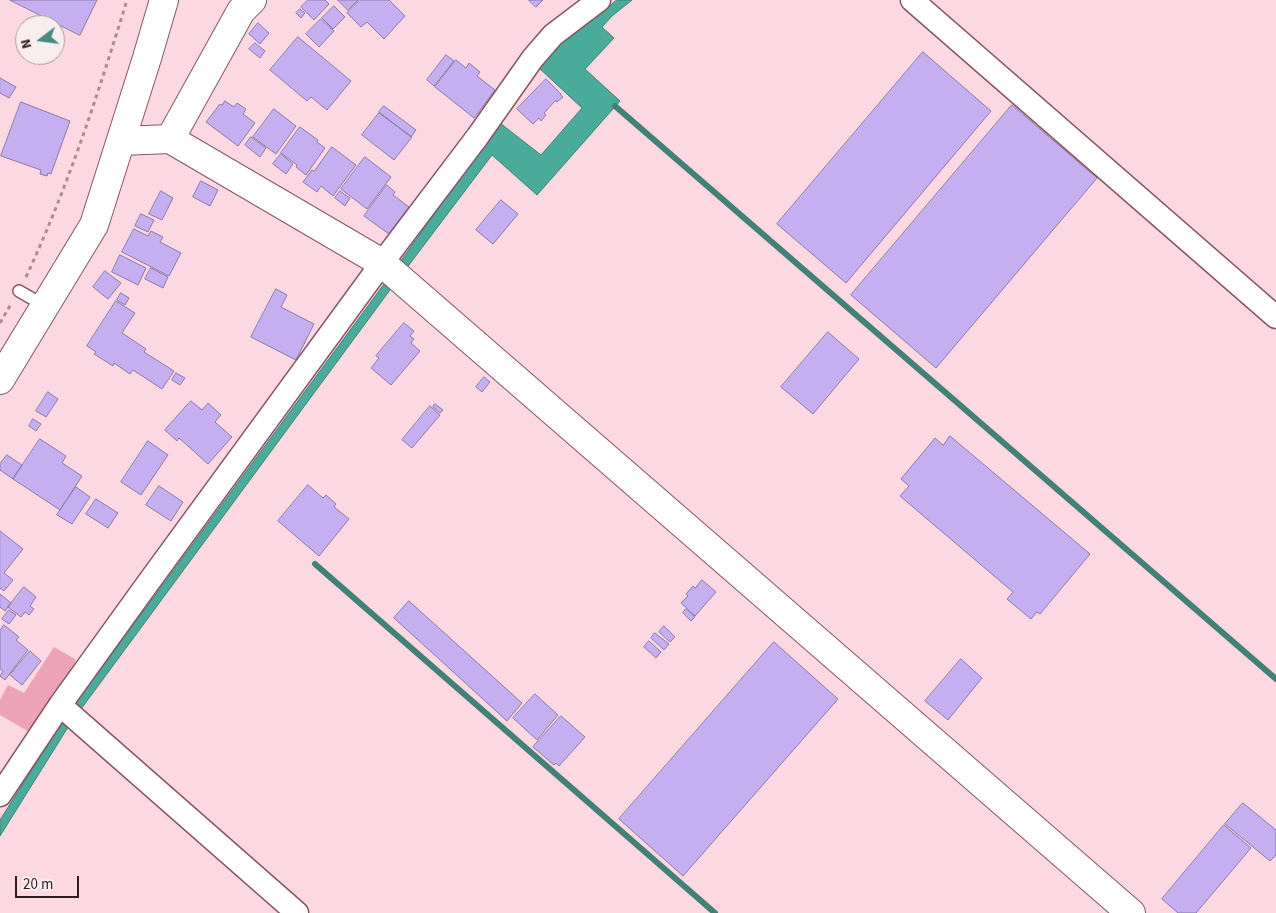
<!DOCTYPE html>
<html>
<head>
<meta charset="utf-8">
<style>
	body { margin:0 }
	#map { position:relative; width:1276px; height:913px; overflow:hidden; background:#fcd9e2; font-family:"Source Sans 3",sans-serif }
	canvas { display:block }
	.north { position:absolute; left:15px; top:15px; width:50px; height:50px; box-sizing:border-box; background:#f9edf0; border:1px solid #a8999d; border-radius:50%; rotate:255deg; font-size:14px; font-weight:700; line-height:20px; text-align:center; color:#2f1b21 }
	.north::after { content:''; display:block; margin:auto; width:18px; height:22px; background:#488c80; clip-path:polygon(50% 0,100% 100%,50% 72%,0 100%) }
	.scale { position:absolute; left:15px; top:876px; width:64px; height:22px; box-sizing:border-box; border:2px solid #2f1b21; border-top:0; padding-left:6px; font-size:15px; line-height:18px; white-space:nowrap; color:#2f1b21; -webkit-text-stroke:4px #f9edf0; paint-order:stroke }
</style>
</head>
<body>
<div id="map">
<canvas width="1276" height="913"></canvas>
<div class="north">N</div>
<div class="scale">20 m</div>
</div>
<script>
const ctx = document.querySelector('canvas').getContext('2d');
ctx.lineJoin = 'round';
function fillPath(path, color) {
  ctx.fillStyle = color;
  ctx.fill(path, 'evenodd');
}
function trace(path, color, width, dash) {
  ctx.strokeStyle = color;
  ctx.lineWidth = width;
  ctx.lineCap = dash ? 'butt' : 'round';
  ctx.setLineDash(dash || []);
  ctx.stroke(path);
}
fillPath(new Path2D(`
	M54 647 75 659 76 667 29 732 0 715V700L8 685 24 693Z`), '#eca3b8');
const water = new Path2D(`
	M617 0H632L612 16 602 27 614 38 585 69 620 101 537 195 492 155 390 290 70 724 0 836V820L64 719 387 280 500 123 541 155 582 108 539 68 560 42 600 10 608 7Z`);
fillPath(water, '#4bab9b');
trace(water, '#438076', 1);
trace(new Path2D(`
	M615 106 1276 679
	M315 564 715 913`), '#438076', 6);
const building = new Path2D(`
	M10 0H97L80 35Z
	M308 0H325L329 4 314 20 301 7Z
	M338 0H358L348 10Z
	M360 0H389L405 16 384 39 367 22 361 27 347 13Z
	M529 0H543L536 7Z
	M334 6 345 17 333 29 322 18Z
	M300 9 305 13 301 18 296 13Z
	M321 19 334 31 319 47 306 34Z
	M258 23 269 33 260 44 249 34Z
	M298 37 351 81 327 110 311 97 307 101 270 70Z
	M255 43 265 51 260 58 249 49Z
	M923 52 991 111 846 283 777 224Z
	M446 55 454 61 434 86 427 80Z
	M456 60 466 68 469 63 480 72 477 76 495 90 474 118 435 87Z
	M0 78 16 87 9 98 0 93Z
	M546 79 561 94V95L563 97 557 102 556 100 544 113 546 115 541 121 539 118 533 124 517 109Z
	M225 101 234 107 237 103 246 109 243 114 255 123 238 146 206 122 220 104 222 105Z
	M21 102 70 121 51 174 48 173 47 176 40 174 41 170 1 156Z
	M1012 105 1097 178 936 368 851 295Z
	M384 106 416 130 411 137 379 112Z
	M274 109 296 126 276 154 253 137Z
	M379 113 412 137 394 160 362 135Z
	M300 127 318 140 317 142 325 148 306 175 296 167 297 165 281 153Z
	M251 137 266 148 260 157 245 145Z
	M332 147 356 165 333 196 321 186 317 192 303 182 312 170 314 171Z
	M281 154 293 164 286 174 273 164Z
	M365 157 391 177 367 209 341 189Z
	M201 181 218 190 210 206 193 197Z
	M387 185 395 192 393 195 409 207 389 234 364 216Z
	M161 191 173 198 162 220 149 214Z
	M340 191 350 198 345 206 335 198Z
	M501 200 518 214 493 244 476 230Z
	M141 214 154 220 148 232 135 226Z
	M134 229 148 236 151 231 163 237 160 242 181 253 169 276 122 252Z
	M120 255 146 268 138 285 112 272Z
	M151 268 168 277 163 288 145 279Z
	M105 271 121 283 108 299 93 287Z
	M276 289 287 295 281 307 314 324 296 360 251 337Z
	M121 293 129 298 125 305 117 300Z
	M116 301 135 313 122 333 146 349 144 352 174 371 162 389 133 370 130 374 114 363 113 366 94 354 96 352 87 346Z
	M404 323 414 331 410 336 414 339 411 343 420 351 391 385 371 368 379 358 376 356Z
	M828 332 859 359 813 414 781 387Z
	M176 373 185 378 180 385 172 380Z
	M484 377 490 382 482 392 476 387Z
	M48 392 58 399 46 417 36 411Z
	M191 401 202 410 208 403 221 415 215 422 232 437 208 464 179 438 177 441 165 430Z
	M435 404 443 410 440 413 433 407Z
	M430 406 440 415 412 448 402 440Z
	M33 419 41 424 36 431 29 426Z
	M950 436 1090 554 1040 614 1037 612 1031 619 1007 599 1013 592 900 496 909 486 901 479 935 438 943 445Z
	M40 439 66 456 62 463 82 476 60 510 13 479Z
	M148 441 168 455 141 495 121 482Z
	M7 455 22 465 13 479 0 470V464Z
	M308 485 323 498 326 495 336 504 334 507 349 519 319 556 278 521Z
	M159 486 183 502 171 521 146 505Z
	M76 487 90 497 72 524 57 515Z
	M96 499 118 513 108 528 86 514Z
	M0 531 23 549 4 573 13 580 4 591 0 588Z
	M702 580 716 592 695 616 681 603 688 596 686 594 693 586 695 588Z
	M24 587 36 597 30 606 34 609 29 615 25 612 21 617 8 607Z
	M0 594 11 603 5 611 0 607Z
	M409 601 522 703 507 721 394 618Z
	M686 609 695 617 691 621 683 613Z
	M9 610 16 615 9 624 2 619Z
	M4 625 19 637 16 640 28 650 5 680 0 676 3 671 0 669V631Z
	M664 626 675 637 670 642 659 632Z
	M655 633 669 644 664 650 651 638Z
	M649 641 661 652 656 658 644 647Z
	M774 642 838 699 683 876 619 819Z
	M30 651 41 661 22 685 10 675Z
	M961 659 982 678 948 720 925 701Z
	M535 694 558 715 537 740 513 718Z
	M561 716 585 737 559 766 556 763 554 765 533 747Z
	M1243 803 1276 830V855L1270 861 1225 824Z
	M1224 825 1251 848 1196 913H1178L1162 899Z`);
fillPath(building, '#c5aff0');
trace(building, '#897aa5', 1);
const service = new Path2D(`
	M19 291 45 306`);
const minor = new Path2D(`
	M912 0 1276 317
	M60 705 297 913
	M0 795 60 705 148 583 382 263 478 136 533 58 553 35 599 0`);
const tertiary = new Path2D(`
	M170 139 241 11 252 0
	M121 141 170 139 382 263 1131 913
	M0 380 94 225 147 58 164 0`);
trace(service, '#865664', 14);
trace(minor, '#865664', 25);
trace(tertiary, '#865664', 30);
trace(new Path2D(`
	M26 277C68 187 98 94 127 0
	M0 323 11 304`), '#a98c94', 3, [4, 4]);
trace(service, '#fff', 11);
trace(minor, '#fff', 22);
trace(tertiary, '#fff', 28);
</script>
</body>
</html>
